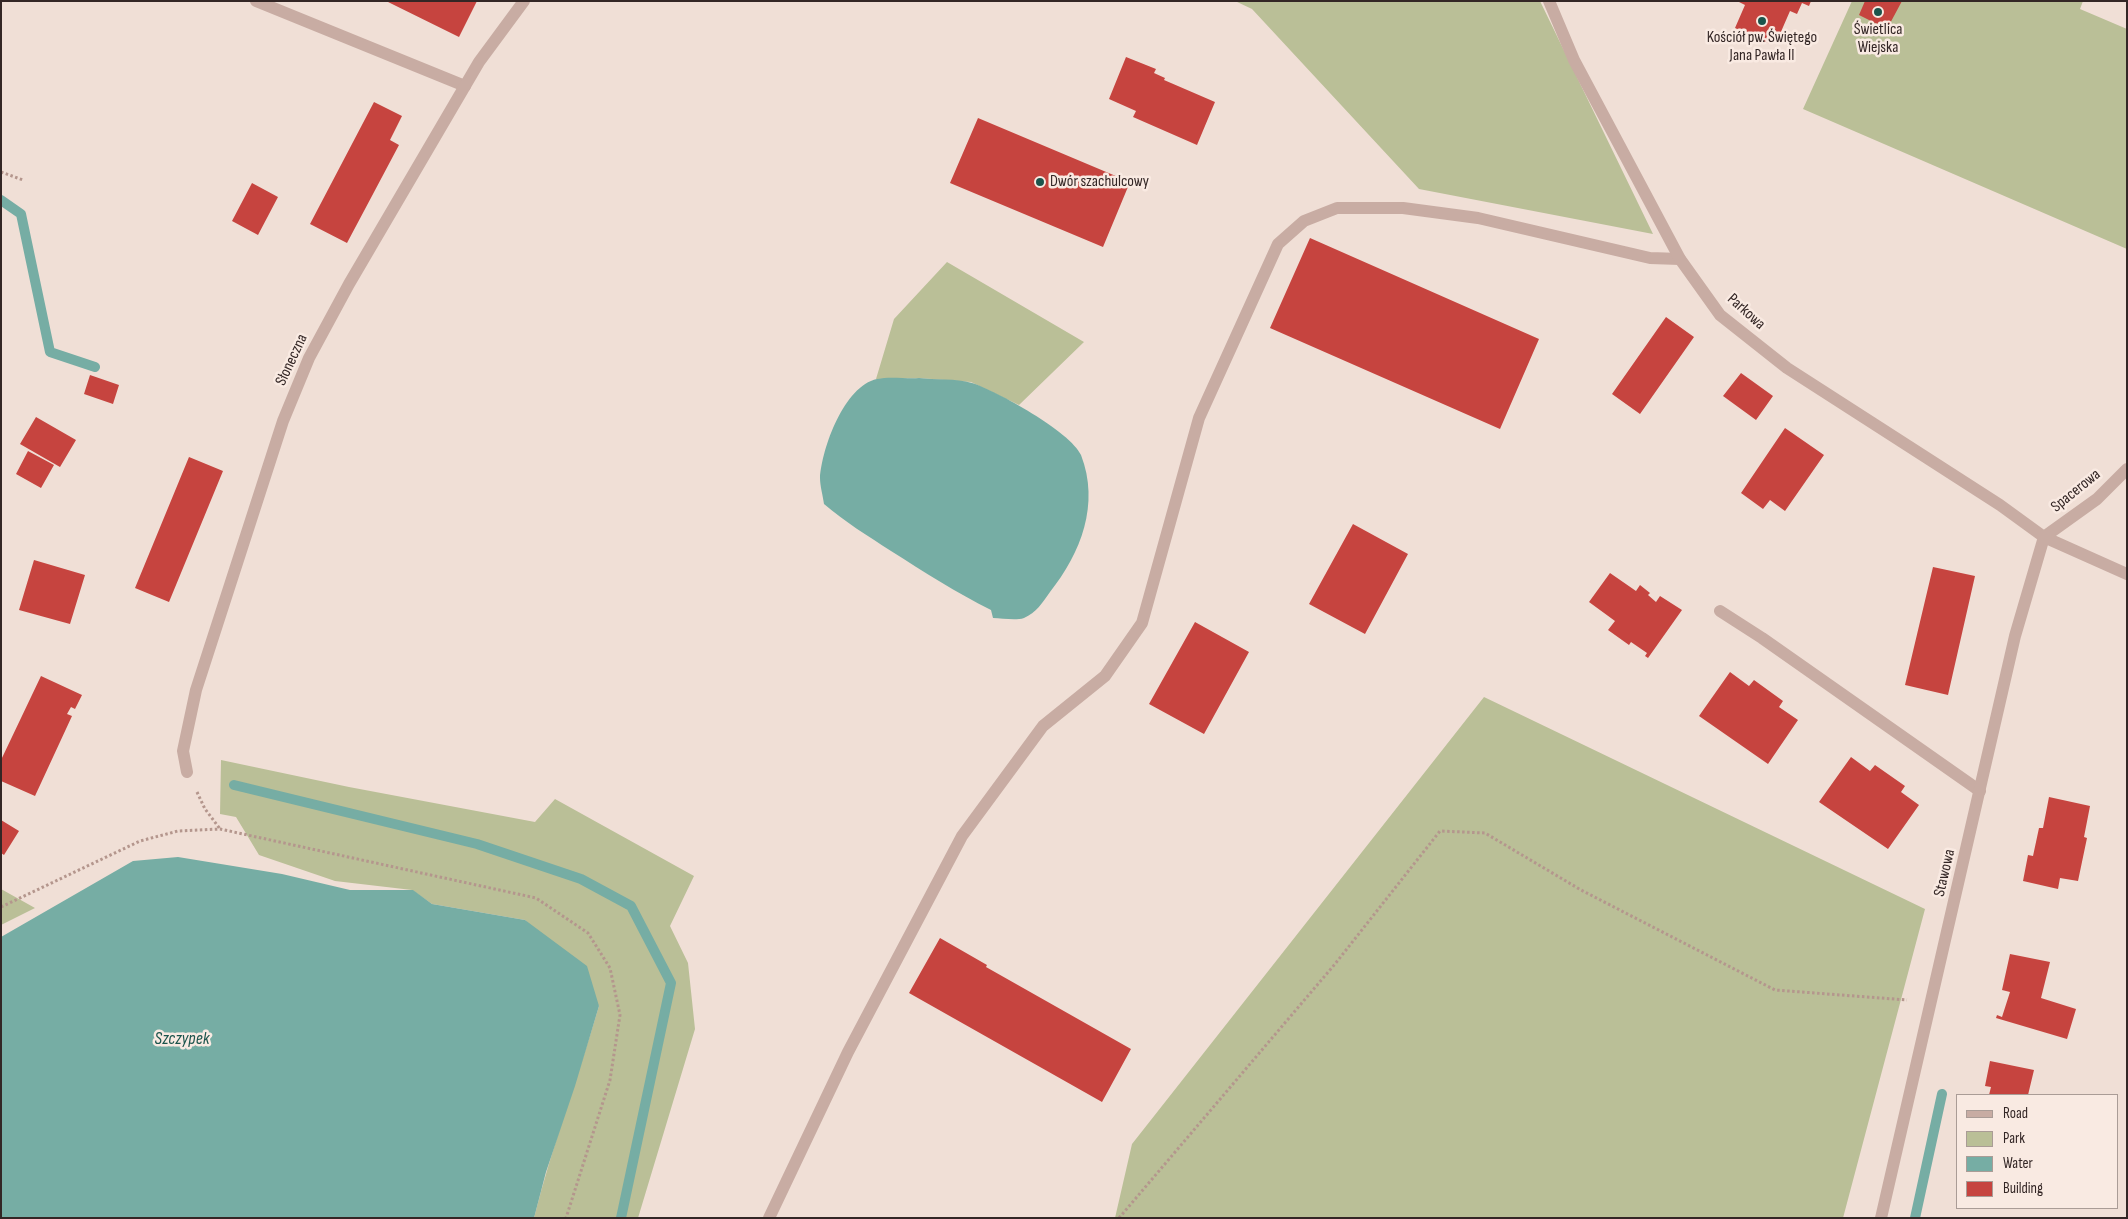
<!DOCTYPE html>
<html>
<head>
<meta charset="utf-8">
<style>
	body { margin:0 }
	#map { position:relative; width:2128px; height:1219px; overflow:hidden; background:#f0dfd6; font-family:"Sofia Sans Condensed",sans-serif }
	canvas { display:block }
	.frame { position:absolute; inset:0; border:2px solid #332625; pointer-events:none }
	.legend { position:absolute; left:1956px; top:1094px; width:162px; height:115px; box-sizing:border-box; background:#f9eae2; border:1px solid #aa9c96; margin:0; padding:6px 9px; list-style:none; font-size:15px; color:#332625 }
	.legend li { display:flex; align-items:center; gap:10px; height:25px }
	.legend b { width:25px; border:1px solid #aa9c96 }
</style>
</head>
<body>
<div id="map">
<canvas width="2128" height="1219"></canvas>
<div class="frame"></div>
<ul class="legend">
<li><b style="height:6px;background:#c8aca3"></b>Road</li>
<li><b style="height:14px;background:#babf97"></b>Park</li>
<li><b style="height:14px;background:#76ada4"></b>Water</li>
<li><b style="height:14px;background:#c6443f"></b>Building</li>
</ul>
</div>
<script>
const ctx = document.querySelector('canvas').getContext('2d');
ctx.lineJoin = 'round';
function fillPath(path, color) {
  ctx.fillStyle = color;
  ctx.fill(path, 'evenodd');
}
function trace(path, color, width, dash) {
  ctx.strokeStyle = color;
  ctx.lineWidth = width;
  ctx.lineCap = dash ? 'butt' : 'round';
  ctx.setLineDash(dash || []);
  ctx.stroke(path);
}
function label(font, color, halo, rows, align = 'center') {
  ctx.font = font + ' "Sofia Sans Condensed",sans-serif';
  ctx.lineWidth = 5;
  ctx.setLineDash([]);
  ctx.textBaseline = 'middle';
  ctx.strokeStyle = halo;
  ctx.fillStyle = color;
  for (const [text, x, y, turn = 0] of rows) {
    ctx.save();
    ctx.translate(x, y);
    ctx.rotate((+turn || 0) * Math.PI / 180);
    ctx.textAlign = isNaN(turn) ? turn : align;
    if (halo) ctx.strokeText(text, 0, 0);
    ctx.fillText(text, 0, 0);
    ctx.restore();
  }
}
fillPath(new Path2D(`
	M1235 1H1540L1653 234 1419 189 1252 9Z
	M1852 1H2083L2080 9 2127 29V249L1803 109Z
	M947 262 1084 342 1019 405 971 382 919 378 876 379 894 319Z
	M1484 697 1925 909 1843 1218H1115L1132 1144Z
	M221 760 349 787 535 822 555 799 694 876 670 926 688 963 695 1029 638 1218H534C552 1146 578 1077 599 1006L525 920 432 904 412 890 335 881 259 855 236 817 220 814Z
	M1 889 35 908 1 925Z`), '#babf97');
fillPath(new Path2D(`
	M919 378C935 380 956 378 972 383 997 391 1071 432 1081 455 1100 504 1081 553 1050 592 1043 602 1036 613 1024 618 1015 621 1002 618 993 618L991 610C957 593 924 572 891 551 868 536 845 522 824 504 823 496 820 486 820 478 822 448 844 386 877 379 890 376 906 379 919 378Z
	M178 857 282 874 350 890H413L432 904 525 920 587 966 599 1006 575 1086 546 1172 534 1218H1V937L133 861Z`), '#76ada4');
trace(new Path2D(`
	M1 200 21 214 50 352 95 367
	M234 785 477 844 581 879 631 906 671 983 621 1218
	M1915 1218 1942 1094`), '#76ada4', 10);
fillPath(new Path2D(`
	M386 1H477L459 37Z
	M1737 1H1811L1809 6 1802 3 1797 14 1790 11 1780 34 1775 32 1770 44 1735 28 1745 5Z
	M1865 1H1902L1887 29 1859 15Z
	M1126 57 1156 69 1154 73 1165 78 1164 80 1215 102 1197 145 1133 117 1136 111 1109 99Z
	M374 102 402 116 390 140 399 145 347 243 310 224Z
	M978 118 1130 182 1103 247 950 183Z
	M252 183 278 197 258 235 232 221Z
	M1310 238 1539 339 1500 429 1270 328Z
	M1666 317 1694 337 1640 414 1612 394Z
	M1741 373 1773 396 1756 420 1723 396Z
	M90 375 119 385 113 404 84 394Z
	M36 417 76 440 60 467 20 444Z
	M1785 428 1824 455 1785 511 1770 500 1763 509 1741 493Z
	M28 451 54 465 41 488 16 474Z
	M189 457 223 471 169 602 135 588Z
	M1353 524 1408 554 1365 634 1309 604Z
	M34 560 85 575 70 624 19 610Z
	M1933 567 1975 576 1948 695 1905 685Z
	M1610 573 1636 591 1640 585 1650 593 1648 595 1656 602 1660 596 1682 610 1648 658 1645 656 1647 653 1631 642 1629 645 1608 630 1615 621 1589 602Z
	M1195 622 1249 652 1204 734 1149 704Z
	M1730 672 1749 686 1754 680 1783 701 1779 707 1798 720 1768 764 1699 716Z
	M41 676 82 695 75 709 71 707 67 714 72 716 35 796 1 781V760Z
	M1851 757 1870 771 1875 765 1905 786 1901 792 1919 805 1888 849 1819 802Z
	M2049 797 2090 806 2084 837 2087 838 2078 881 2060 878 2058 889 2023 881 2028 855 2033 856 2039 828H2043Z
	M1 820 19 831 4 855 1 853Z
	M940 938 987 965 986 967 1131 1049 1102 1102 909 993Z
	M2010 954 2050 962 2041 998 2076 1009 2067 1039 1996 1018 1997 1015 2002 1017 2010 992 2002 990Z
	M1990 1061 2034 1070 2028 1095H1989L1991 1087 1985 1086Z`), '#c6443f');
trace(new Path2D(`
	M1 172 23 180
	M197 792 205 809 220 829
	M1 907 140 841 178 831 220 829 536 898 588 933 610 968 620 1015 610 1080 566 1218
	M1119 1218 1335 964 1440 831 1485 833 1581 890 1775 990 1907 1000`), '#b4968d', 3, [2.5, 2.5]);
trace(new Path2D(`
	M256 1 465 86
	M1720 611 1762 638 1980 791
	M769 1218 848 1052 962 836 1043 726 1105 676 1142 623 1199 418 1278 244 1304 221 1337 208H1403L1478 218 1650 258 1680 259`), '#c8aca3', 12);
trace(new Path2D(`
	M1549 1 1574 60 1680 259 1720 315 1787 368 2000 505 2044 537 2127 574
	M2044 537 2097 499 2127 469
	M187 772 183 751 196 690 283 421 309 358 349 284 479 62 524 1
	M1881 1218 2015 636 2044 537`), '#c8aca3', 12);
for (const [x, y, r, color] of [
	[1878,12,5,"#1b544c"],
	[1762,21,5,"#1b544c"],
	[1040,182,5,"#1b544c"]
]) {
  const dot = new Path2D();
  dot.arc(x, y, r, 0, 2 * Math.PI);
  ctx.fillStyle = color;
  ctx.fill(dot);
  trace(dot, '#f9eae2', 2);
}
label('16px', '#332625', '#f9eae2', [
	["Świetlica",1878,30],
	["Wiejska",1878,48],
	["Kościół pw. Świętego",1762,38],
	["Jana Pawła II",1762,56],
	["Dwór szachulcowy",1050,182,"left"]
]);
label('16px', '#332625', '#f9eae2', [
	["Parkowa",1746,312,42],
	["Słoneczna",292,360,-65],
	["Spacerowa",2076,491,-39],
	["Stawowa",1945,873,-77]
]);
label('italic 18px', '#1b544c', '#f9eae2', [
	["Szczypek",182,1039]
]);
</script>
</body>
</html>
